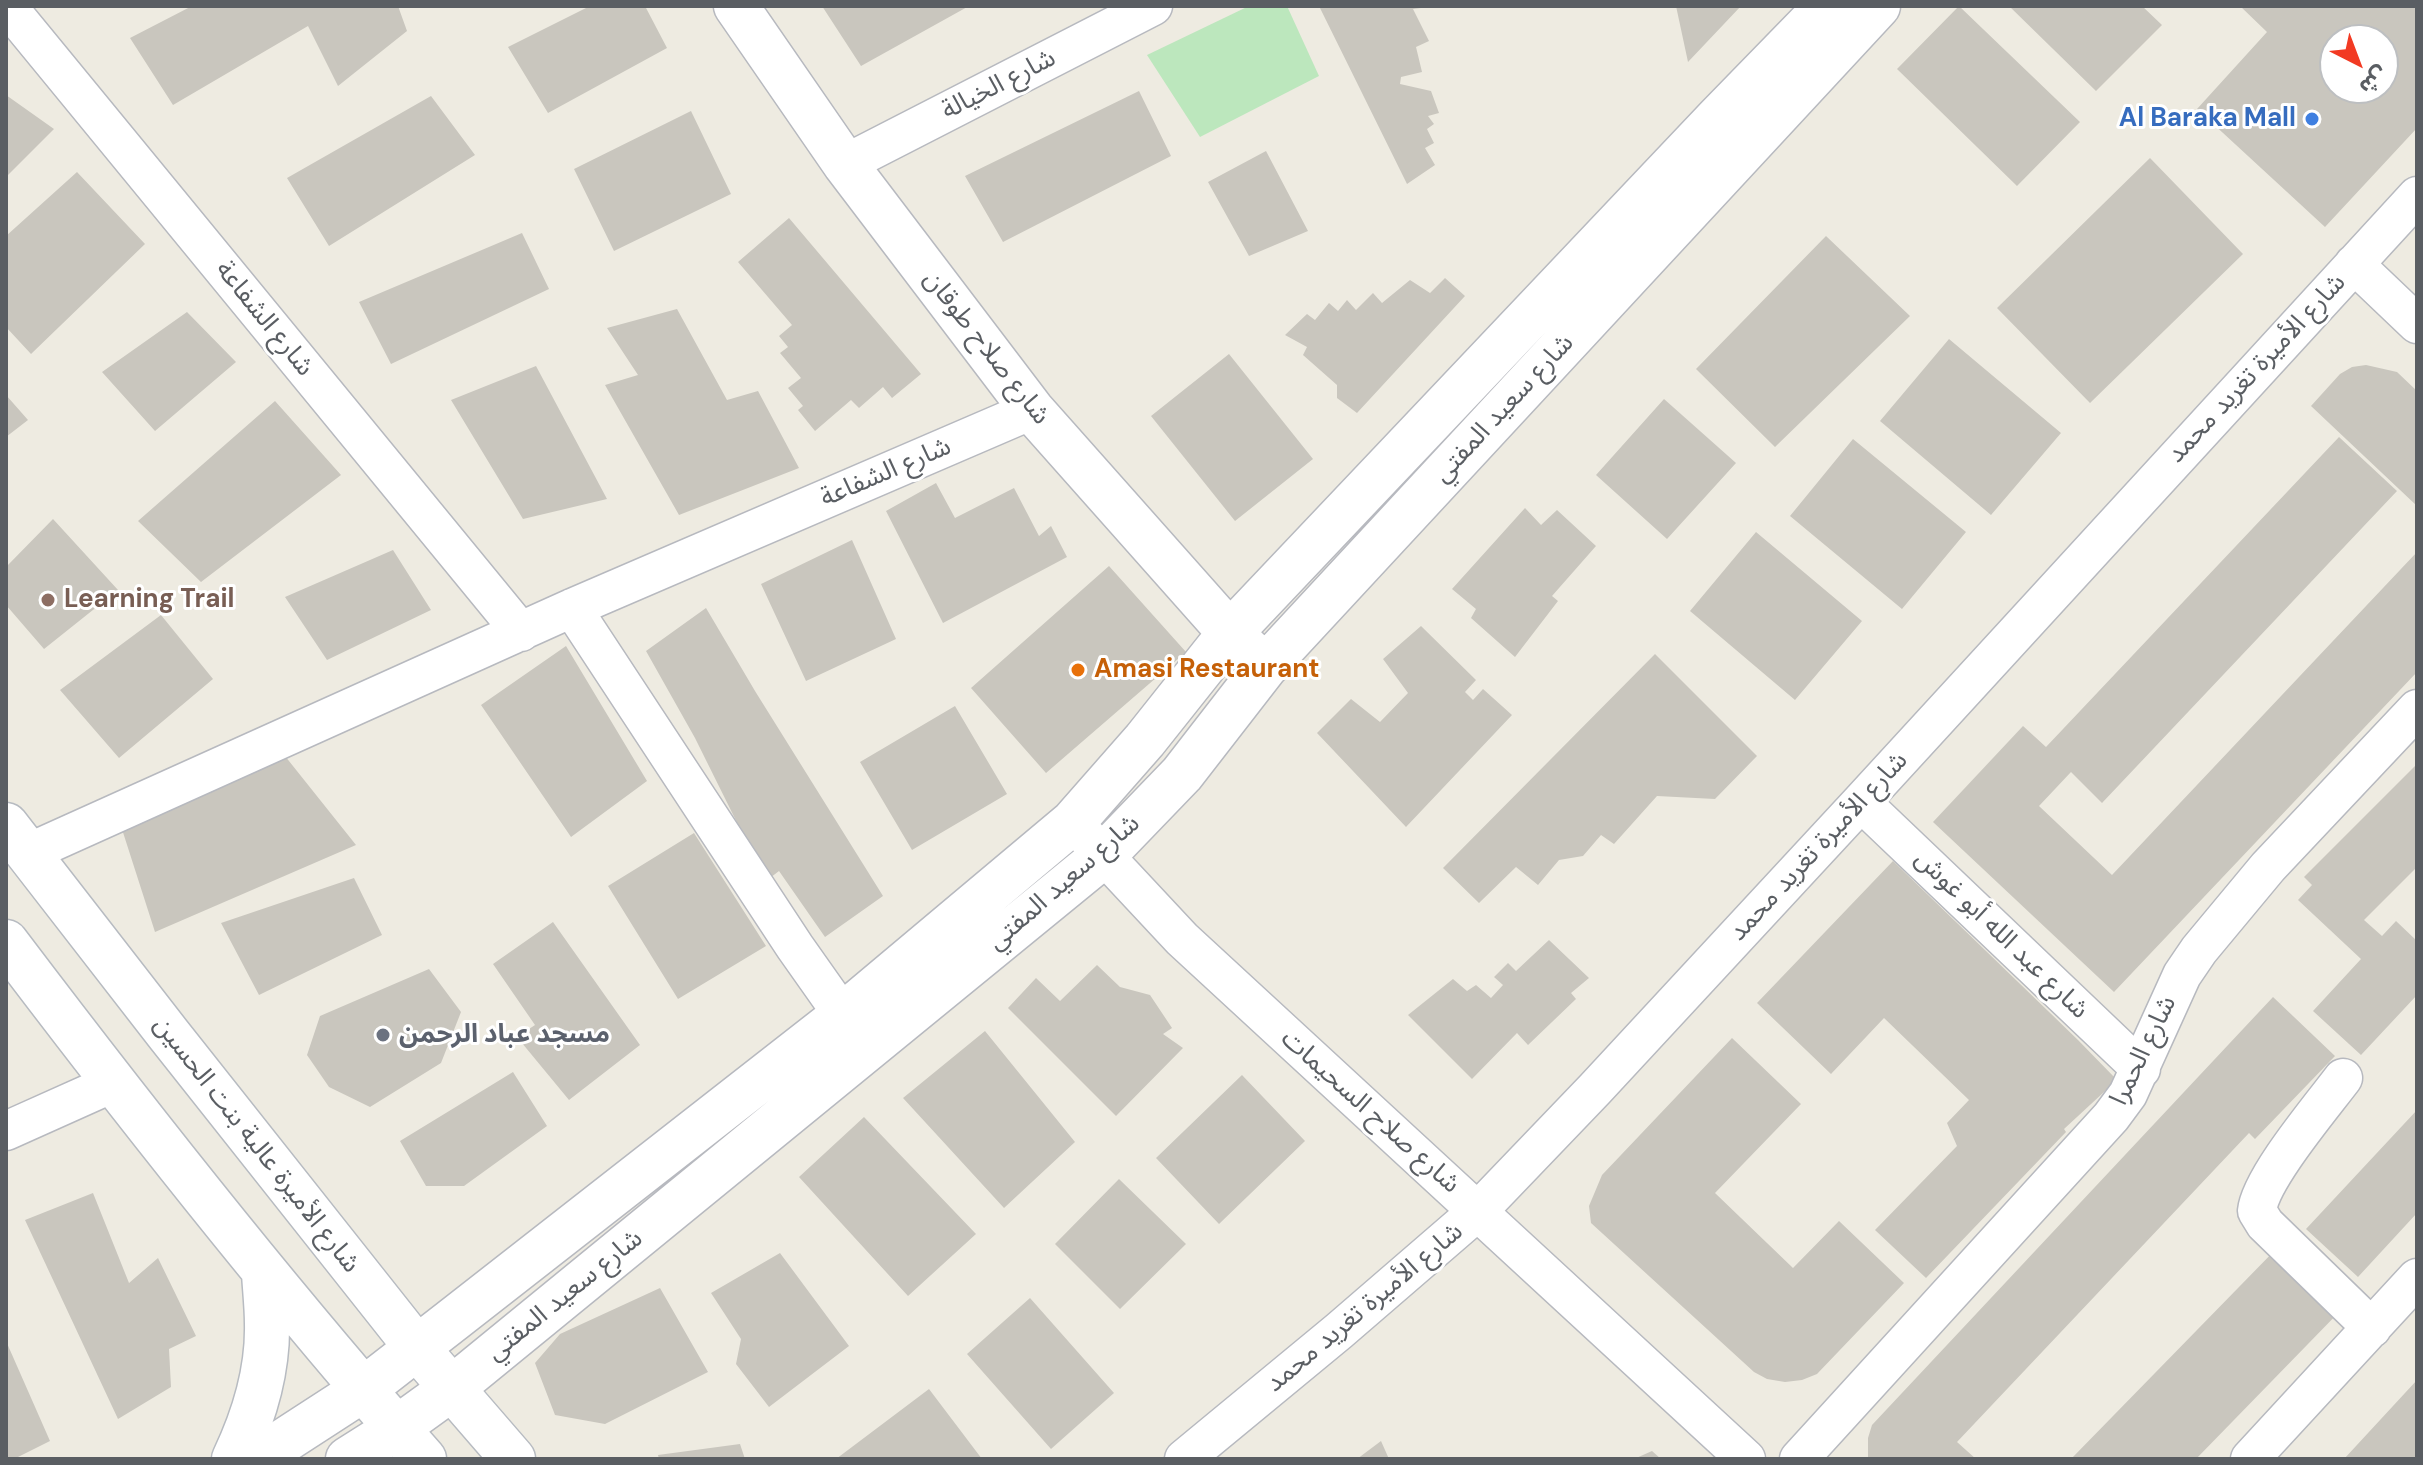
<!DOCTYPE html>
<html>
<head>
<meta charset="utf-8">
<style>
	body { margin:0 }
	#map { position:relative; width:2423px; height:1465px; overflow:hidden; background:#eeebe1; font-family:"DM Sans","Noto Sans Arabic",sans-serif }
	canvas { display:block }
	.frame { position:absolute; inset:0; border:8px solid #5a5e63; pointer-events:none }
	.north { position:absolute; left:2319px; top:24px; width:80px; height:80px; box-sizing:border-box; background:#fff; border:2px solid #bdbfc1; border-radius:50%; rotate:138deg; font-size:22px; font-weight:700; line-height:32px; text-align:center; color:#5a5e63 }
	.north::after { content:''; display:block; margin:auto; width:28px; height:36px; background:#f23a23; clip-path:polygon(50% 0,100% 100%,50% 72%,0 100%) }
</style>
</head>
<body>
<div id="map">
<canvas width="2423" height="1465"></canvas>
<div class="frame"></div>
<div class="north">ش</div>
</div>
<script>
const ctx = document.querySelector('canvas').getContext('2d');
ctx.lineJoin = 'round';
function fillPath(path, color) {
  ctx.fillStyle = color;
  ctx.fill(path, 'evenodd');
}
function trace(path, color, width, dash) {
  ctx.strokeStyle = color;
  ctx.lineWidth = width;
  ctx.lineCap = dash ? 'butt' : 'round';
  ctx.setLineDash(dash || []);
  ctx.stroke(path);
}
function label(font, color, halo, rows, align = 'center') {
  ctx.font = font + ' "DM Sans","Noto Sans Arabic",sans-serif';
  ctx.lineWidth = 6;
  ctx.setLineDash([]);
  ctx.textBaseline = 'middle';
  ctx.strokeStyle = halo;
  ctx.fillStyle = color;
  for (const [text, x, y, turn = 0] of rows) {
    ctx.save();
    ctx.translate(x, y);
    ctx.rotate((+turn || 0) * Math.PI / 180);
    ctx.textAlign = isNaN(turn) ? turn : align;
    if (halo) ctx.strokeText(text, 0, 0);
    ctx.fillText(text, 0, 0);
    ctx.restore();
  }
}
fillPath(new Path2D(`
	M1249 6H1287L1319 76 1200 137 1147 55Z`), '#bce7bd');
fillPath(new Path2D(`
	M192 6H398L407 31 338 86 308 26 173 105 130 38Z
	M590 6H645L667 48 548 113 508 47Z
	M822 6H969L861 66Z
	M1319 6H1420L1421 8 1413 9 1429 41 1416 47 1422 72 1401 77 1400 84 1431 91 1439 113 1428 116 1434 124 1427 129 1434 143 1425 148 1435 165 1407 184Z
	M1676 6H1741L1688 62Z
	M1959 6 2080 122 2017 186 1897 69Z
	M2009 6H2142L2162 25 2096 91Z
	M2240 6H2417V128L2325 227 2197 109 2267 32ZM2335 40H2383V88H2335Z
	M1139 91 1171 156 1003 242 965 176Z
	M6 95 54 129 6 177Z
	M431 96 475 155 329 246 287 178Z
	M691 111 731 194 614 251 574 169Z
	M1266 151 1308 231 1249 256 1208 182Z
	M2150 158 2243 254 2090 403 1997 308Z
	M77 172 145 244 31 354 6 327V236Z
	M789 218 921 374 892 398 883 387 859 408 851 400 815 431 798 410 803 406 788 388 801 378 780 353 788 347 779 336 792 325 738 262Z
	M522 233 549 289 391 364 359 302Z
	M1826 236 1910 316 1775 447 1696 369Z
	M1445 278 1465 296 1357 413 1337 398V385L1303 355 1307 347 1285 335 1307 314 1315 320 1329 303 1338 311 1347 300 1356 310 1373 293 1382 303 1410 280 1430 293Z
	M677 309 727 400 758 391 799 468 679 515 605 385 638 375 607 328Z
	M187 312 236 362 155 431 102 372Z
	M1949 339 2061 433 1991 515 1880 421Z
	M1229 354 1313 459 1235 521 1151 416Z
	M2366 365 2397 372 2417 391V506L2311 406 2340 374 2352 367Z
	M536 366 607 499 523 519 451 400Z
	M6 395 28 420 6 437Z
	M1664 399 1736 463 1667 539 1596 475Z
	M275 401 341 475 201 582 138 521Z
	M2339 437 2397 491 2102 803 2071 772 2039 806 2112 875 2417 552V672L2114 992 1933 822 2023 726 2046 747Z
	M1853 439 1966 532 1902 609 1790 516Z
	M936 483 955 518 1014 488 1039 536 1051 526 1067 557 943 623 886 511Z
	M1525 508 1541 525 1557 510 1596 546 1552 596 1558 601 1515 657 1471 618 1476 609 1452 589Z
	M53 519 118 590 44 649 6 605V567Z
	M1756 532 1862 621 1795 700 1690 611Z
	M852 540 896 639 806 681 761 584Z
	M393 550 431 610 327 660 285 597Z
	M1109 566 1186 652 1046 773 971 688Z
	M706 608 755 691 883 896 825 937 779 871 766 881 695 738 646 651Z
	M161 615 213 679 119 758 60 690Z
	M1421 626 1476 680 1465 692 1473 700 1483 689 1512 715 1406 827 1317 733 1351 699 1380 722 1408 693 1383 659Z
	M566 646 647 781 571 837 481 705Z
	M1655 654 1757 756 1715 799 1657 796 1614 844 1601 835 1583 856 1559 860 1538 885 1516 867 1479 903 1443 868Z
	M955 706 1007 794 912 850 860 762Z
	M281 751 356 845 155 932 120 823Z
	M2417 764V867L2364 920 2382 936 2396 921 2417 941V995L2361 1055 2313 1011 2361 959 2298 900 2312 885 2304 877Z
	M694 833 766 946 678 999 608 886Z
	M1893 861 2078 1040 2117 1080 2064 1129 2066 1132 1926 1278 1875 1230 1957 1146 1947 1123 1969 1100 1884 1018 1831 1074 1757 1003Z
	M354 878 382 935 259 995 221 923Z
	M553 922 640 1045 569 1100 517 1037 535 1025 493 964Z
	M1549 940 1589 978 1571 993 1576 999 1528 1045 1517 1033 1472 1079 1408 1015 1453 979 1467 991 1476 985 1491 998 1503 985 1494 977 1508 963 1516 971Z
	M1097 965 1120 987 1150 995 1172 1028 1163 1034 1183 1048 1116 1116 1008 1008 1036 978 1060 1001Z
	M429 969 461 1012 441 1063 370 1107 329 1087 307 1055 320 1016Z
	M2273 997 2335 1056 2255 1139 2249 1133 1957 1442 1976 1459H1868V1438L1872 1425Z
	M985 1031 1075 1142 1004 1208 903 1098Z
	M1732 1038 1801 1104 1715 1193 1793 1268 1839 1221 1904 1283 1817 1374 1802 1380 1785 1382 1767 1379 1754 1372 1591 1223 1589 1206 1602 1175Z
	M513 1072 547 1126 464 1186H426L400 1141Z
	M1242 1075 1305 1141 1219 1224 1156 1158Z
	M2417 1110V1213L2358 1277 2306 1229Z
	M864 1117 976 1234 908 1296 799 1177Z
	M1119 1179 1186 1244 1120 1309 1055 1244Z
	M93 1193 129 1283 158 1258 196 1336 169 1349 171 1387 118 1419 25 1220Z
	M2280 1245 2344 1307 2196 1459H2071Z
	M780 1253 849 1346 769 1407 736 1364 741 1339 711 1293Z
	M660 1288 708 1372 605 1424 555 1415 535 1363 560 1334Z
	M1030 1298 1114 1393 1051 1449 967 1354Z
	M6 1341 50 1441 14 1459H6Z
	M2417 1380V1459H2344Z
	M929 1389 982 1459H836Z
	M1381 1441 1389 1459H1357Z
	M740 1444 745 1459H659L658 1455Z
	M1652 1451 1661 1459H1634Z`), '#c9c6be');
const minor = new Path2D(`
	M7 6 521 632
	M845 164 1153 6
	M2354 264 2417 324
	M572 608 795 947 843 1015
	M1861 802 2141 1069
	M1083 833 1182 939 1746 1459
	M28 853 572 608 1032 410
	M2343 1078C2322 1106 2260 1179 2257 1211L2265 1224 2372 1328
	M6 1131 113 1083
	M1184 1459 1339 1331 1478 1211 1595 1089 1861 802 2417 196
	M1799 1459 2111 1117 2128 1094 2182 975 2199 950 2268 867 2417 709
	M2250 1459 2417 1278`);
const tertiary = new Path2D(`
	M736 6 845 164 1032 410 1230 633 1252 654
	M256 1459 364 1389 454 1319 843 1015 1073 822 1145 740 1230 633 1718 118 1827 6
	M348 1459 397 1428 451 1389 1103 856 1182 774 1265 667 1878 6`);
const secondary = new Path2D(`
	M6 825 169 1035 417 1348 513 1459
	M6 942C140 1119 277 1293 424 1459
	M234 1459C254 1417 268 1370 267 1324 267 1307 265 1290 264 1273`);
trace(minor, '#b7b9bf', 41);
trace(tertiary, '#b7b9bf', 47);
trace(secondary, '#b7bbc1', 47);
trace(minor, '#fff', 38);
trace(tertiary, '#fff', 44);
trace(secondary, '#fff', 44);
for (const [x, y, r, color] of [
	[2312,119,8,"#3f7fe0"],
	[48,600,8,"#8d6e63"],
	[1078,670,8,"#e8710a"],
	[383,1035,8,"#6b7280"]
]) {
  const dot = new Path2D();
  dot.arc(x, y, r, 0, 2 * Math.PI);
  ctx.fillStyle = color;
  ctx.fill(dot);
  trace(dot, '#fff', 3);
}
label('26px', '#5a5e63', '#fff', [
	["شارع الخيالة",999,85,-27],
	["شارع الشفاعة",264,319,51],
	["شارع صلاح طوقان",986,348,52],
	["شارع الأميرة تغريد محمد",2257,369,-47],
	["شارع سعيد المفتي",1504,409,-47],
	["شارع الشفاعة",886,473,-23],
	["شارع الأميرة تغريد محمد",1819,847,-47],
	["شارع سعيد المفتي",1064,883,-41],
	["شارع عبد الله أبو غوش",2001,935,44],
	["شارع الحمرا",2144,1051,-64],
	["شارع صلاح السحيمات",1370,1112,42],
	["شارع الأميرة عالية بنت الحسين",256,1145,52],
	["شارع سعيد المفتي",565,1296,-39],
	["شارع الأميرة تغريد محمد",1365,1308,-40]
]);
label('bold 26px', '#366cbe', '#fff', [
	["Al Baraka Mall",2296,119]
], 'right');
label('bold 26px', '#785e54', '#fff', [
	["Learning Trail",64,600]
], 'left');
label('bold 26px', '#c56008', '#fff', [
	["Amasi Restaurant",1094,670]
], 'left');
label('bold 26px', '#5b616d', '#fff', [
	["مسجد عباد الرحمن",399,1035]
], 'left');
</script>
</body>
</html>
